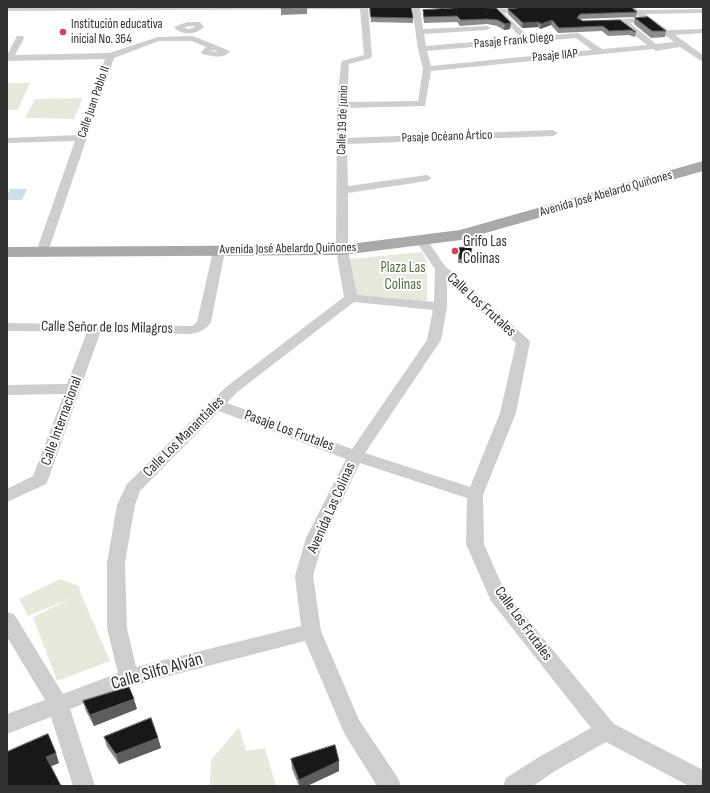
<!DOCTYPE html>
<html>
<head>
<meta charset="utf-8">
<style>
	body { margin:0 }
	#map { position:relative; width:710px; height:793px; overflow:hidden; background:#fff; font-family:"Sofia Sans Condensed",sans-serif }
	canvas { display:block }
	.frame { position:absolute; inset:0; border:8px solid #313131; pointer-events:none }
</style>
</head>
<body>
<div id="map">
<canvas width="710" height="793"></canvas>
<div class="frame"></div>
</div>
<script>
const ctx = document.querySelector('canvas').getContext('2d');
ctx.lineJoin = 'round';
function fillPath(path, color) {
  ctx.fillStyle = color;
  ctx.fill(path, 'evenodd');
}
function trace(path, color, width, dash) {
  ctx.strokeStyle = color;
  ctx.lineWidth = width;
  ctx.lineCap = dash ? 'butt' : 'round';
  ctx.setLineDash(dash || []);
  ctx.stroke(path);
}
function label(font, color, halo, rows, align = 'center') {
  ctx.font = font + ' "Sofia Sans Condensed",sans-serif';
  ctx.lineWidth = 4;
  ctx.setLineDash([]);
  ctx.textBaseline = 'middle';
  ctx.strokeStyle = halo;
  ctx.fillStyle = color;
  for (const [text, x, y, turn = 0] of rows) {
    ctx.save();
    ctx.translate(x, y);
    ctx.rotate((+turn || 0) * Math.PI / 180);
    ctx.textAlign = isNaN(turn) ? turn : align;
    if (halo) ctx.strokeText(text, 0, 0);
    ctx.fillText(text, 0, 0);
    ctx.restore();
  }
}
fillPath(new Path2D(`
	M7 83H30L18 110H7Z
	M83 98 74 119 25 118 35 99Z
	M422 252 427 261V302L346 295 339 260Z
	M60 579 79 586 81 594 110 661 57 681 33 617 72 598 28 616 19 599Z
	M239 727 246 751 265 748 276 786H210L211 760Z`), '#e5eadd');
fillPath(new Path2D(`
	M10 189H27L22 200H7V196Z`), '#cbe0e9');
fillPath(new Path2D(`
	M7 7H368L372 56 371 58 349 64 347 102 418 101 423 69 418 49 412 7H420L423 29 487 26 491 28 487 30 424 34 426 46 521 38 497 12 477 11 473 9 476 7 513 9 537 7 536 9 513 13H504L529 37 578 33 602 49 647 45 620 24H603L599 22 603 20 640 18 626 7H635L639 10 703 9V13L645 14 668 30 703 29V33L675 35 703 55V62L680 47 656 51 653 49 431 71 425 106 347 108V138L553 130 558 133 553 136 347 144 348 186 427 175 432 178 427 181 348 193V250L357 295 434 302 435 269 415 240 417 237H425L445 266 528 339 530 342 516 413 483 495 484 544 505 592 614 724 703 770V786H689L606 742 555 771 533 786H503L506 778 539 757 591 728 491 601 466 544 467 498 360 463 324 538 313 576 321 631 359 720 398 778 401 786H377L344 733 305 641 130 686 70 709 95 786H73L51 717 7 734V714L45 700 7 637V612L14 614 63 694 118 673 107 628V563L117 505 127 484 226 387 344 297 336 250 337 105 341 63 342 61 364 55 360 9 7 11ZM647 22 674 42 656 44 630 23ZM576 38 592 50 431 66 427 51ZM447 281 516 343 500 413 470 487 365 453 441 340 447 307ZM354 302 433 310 427 340 352 449 227 403 236 393ZM219 411 346 459 306 538 295 576 301 626 136 667 127 628 125 563 135 505 140 491Z
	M187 22H200L204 27C196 35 181 36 174 27ZM188 26H195V27L189 29 184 28Z
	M17 36H23L24 38 15 55 109 53 158 37 193 36 230 51C223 60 212 56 202 54L201 52 206 47 192 41H159L114 58 48 252 46 255H38L36 252 75 141 10 143 7 142V138L78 135 105 59 7 61V55ZM214 50 219 52 211 51Z
	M219 247 223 248 225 251 211 322C206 330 200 332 191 334L100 333 48 480 46 484 7 502V489L33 476 64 394 7 395V385L67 384 87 332 7 331V323L192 326 197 322 213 251 215 248Z`), '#cecece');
fillPath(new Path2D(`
	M703 161V171L461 240 342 255 7 257V247L342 245 460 230Z`), '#a9a9a9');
fillPath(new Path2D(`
	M281 7H307V14L281 15Z
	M370 7 413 18V23L371 22Z
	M496 8 510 29 504 30 497 26 487 24 460 26 457 22 424 23 423 15V10Z
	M508 9 637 12 636 17 579 19 583 21 620 20 636 32 635 37 629 35 608 36 602 31 558 33 551 25 540 29 538 27 522 28 508 14Z
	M635 18 666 31 665 37 651 38 634 24Z
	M459 248 471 250 469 264 458 263Z
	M83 701 137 709 94 726 86 711Z
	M104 737 158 738 161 748 119 764 107 747Z
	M291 759 339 771 307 786H299L292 769Z`), '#8c8c8c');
fillPath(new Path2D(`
	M552 20 551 25 540 29 541 24Z
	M538 22V27L522 28 523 23Z
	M511 23 510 29 504 30 505 24Z
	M134 699 137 709 94 726 90 715Z
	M158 738 161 748 119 764 116 754Z
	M56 753 59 763 50 767 46 757Z
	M339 761V771L307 786H300L299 780Z`), '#5d5d5d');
const building = new Path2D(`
	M281 7H307L281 8Z
	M370 7H411L413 18 371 17Z
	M469 7 496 8 511 23 505 24 498 20 487 19 461 20 457 16 424 17 423 10Z
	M526 7H631L637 12 580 14 577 18 583 21 620 20 636 32 630 30 609 31 603 26 559 28 552 20 541 24 538 22 523 23 508 9Z
	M648 17 666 31H652L635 18Z
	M472 246 470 259H459V248Z
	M129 687 134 699 90 715 83 701Z
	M151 718 158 738 116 754 104 737Z
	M48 734 56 753 46 757 61 786H7V752Z
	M335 745 339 761 299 780 291 759Z`);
fillPath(building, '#181818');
trace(building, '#5d5d5d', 1);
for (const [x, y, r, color] of [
	[63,32,4,"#db4058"],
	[455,251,4,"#db4058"]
]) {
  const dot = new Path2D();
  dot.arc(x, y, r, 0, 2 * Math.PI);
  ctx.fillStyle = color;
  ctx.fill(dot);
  trace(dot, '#fff', 1.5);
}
label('13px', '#313131', '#fff', [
	["Institución educativa",71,25],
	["inicial No. 364",71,40]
], 'left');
label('13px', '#313131', '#fff', [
	["Pasaje Frank Diego",514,41,-5],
	["Pasaje IIAP",555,56,-5],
	["Calle Juan Pablo II",94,102,-71],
	["Calle 19 de Junio",343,120,-88],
	["Pasaje Océano Ártico",447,137,-2],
	["Avenida José Abelardo Quiñones",606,194,-16],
	["Avenida José Abelardo Quiñones",288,249,-1]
]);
label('15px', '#313131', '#fff', [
	["Grifo Las",463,242],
	["Colinas",463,259]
], 'left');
label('15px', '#576a40', '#fff', [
	["Plaza Las",403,268],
	["Colinas",403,285]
]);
label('15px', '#313131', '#fff', [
	["Calle Los Frutales",481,305,42],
	["Calle Señor de los Milagros",107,328,1],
	["Calle Internacional",62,421,-70],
	["Pasaje Los Frutales",289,431,20],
	["Calle Los Manantiales",184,437,-45],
	["Avenida Las Colinas",332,508,-66],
	["Calle Los Frutales",523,624,54]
]);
label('18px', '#313131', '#fff', [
	["Calle Silfo Alván",157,672,-16]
]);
</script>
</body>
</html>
